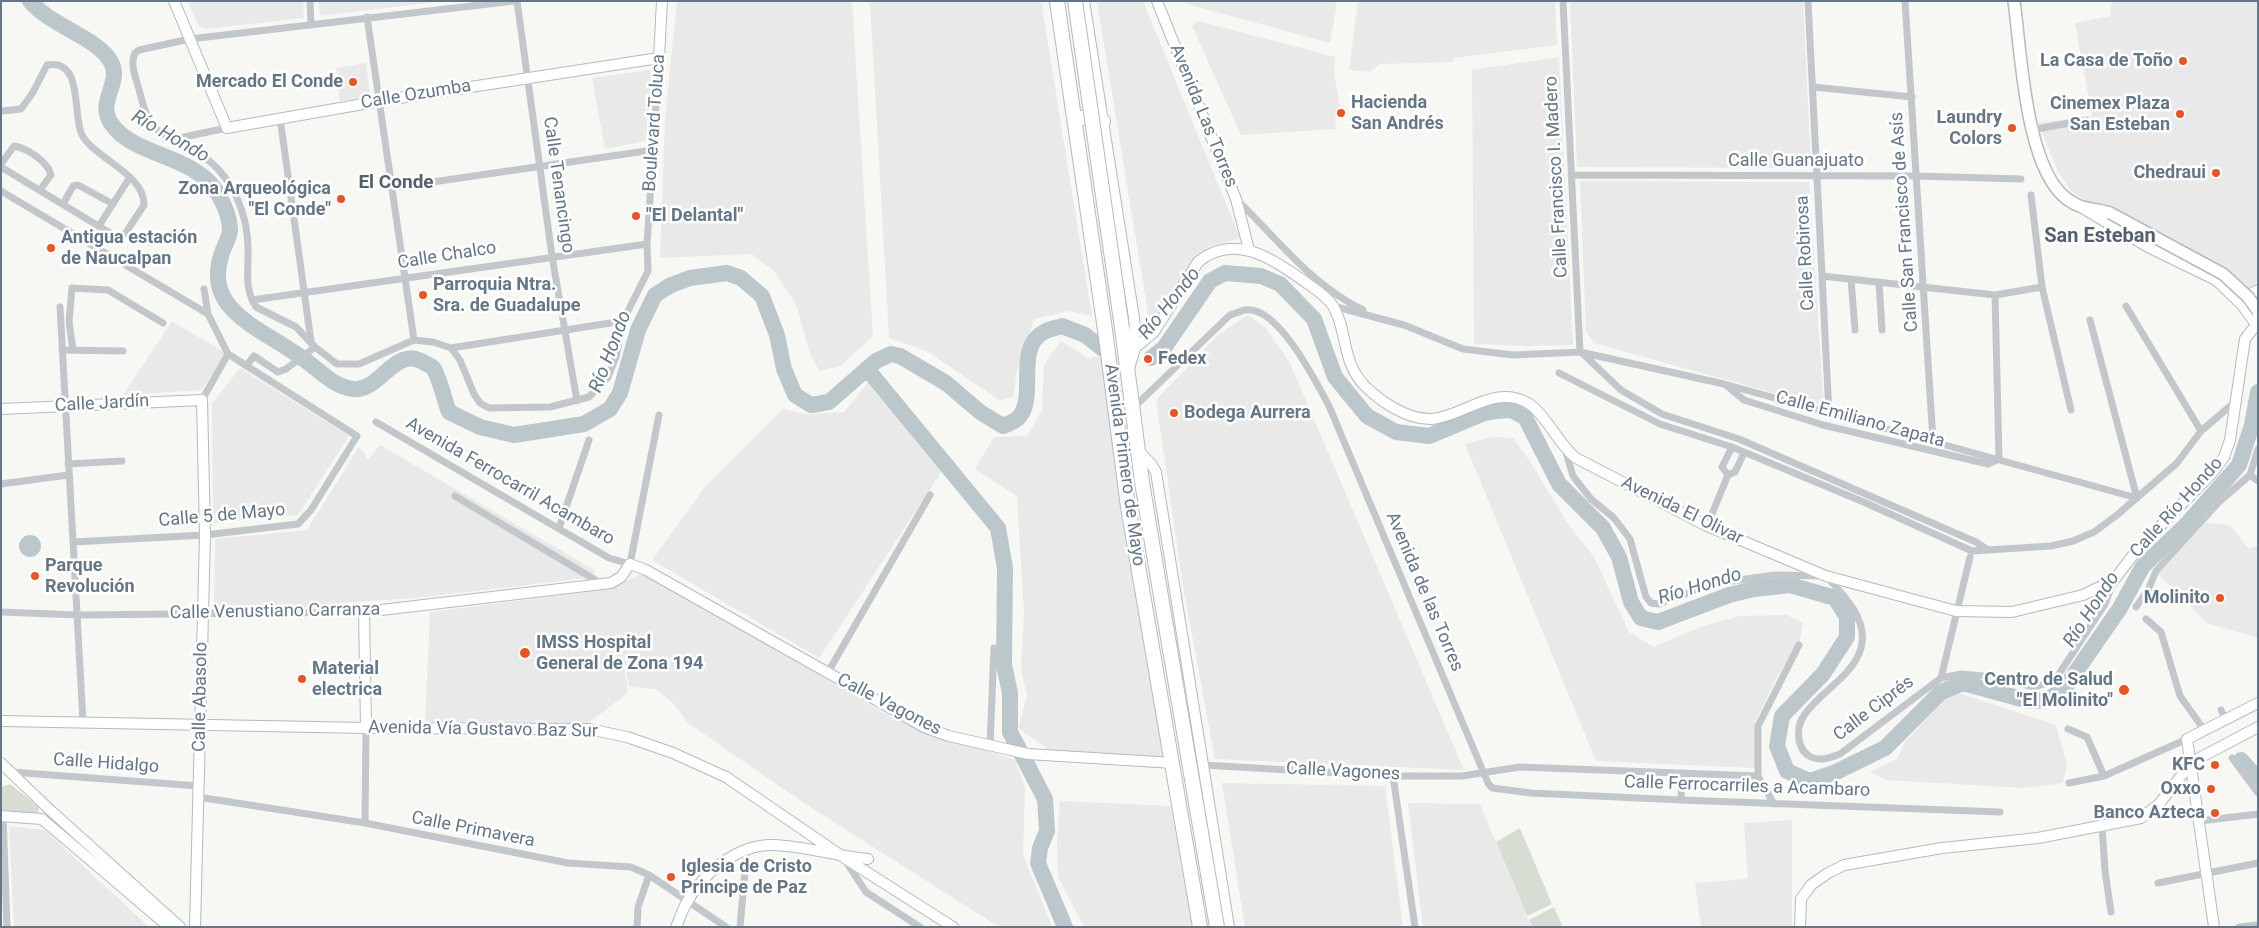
<!DOCTYPE html>
<html>
<head>
<meta charset="utf-8">
<style>
	body { margin:0 }
	#map { position:relative; width:2259px; height:928px; overflow:hidden; background:#f7f8f4; font-family:Roboto,sans-serif }
	canvas { display:block }
	.frame { position:absolute; inset:0; border:2px solid #657787; pointer-events:none }
</style>
</head>
<body>
<div id="map">
<canvas width="2259" height="928"></canvas>
<div class="frame"></div>
</div>
<script>
const ctx = document.querySelector('canvas').getContext('2d');
ctx.lineJoin = 'round';
function fillPath(path, color) {
  ctx.fillStyle = color;
  ctx.fill(path, 'evenodd');
}
function trace(path, color, width, dash) {
  ctx.strokeStyle = color;
  ctx.lineWidth = width;
  ctx.lineCap = dash ? 'butt' : 'round';
  ctx.setLineDash(dash || []);
  ctx.stroke(path);
}
function label(font, color, halo, rows, align = 'center') {
  ctx.font = font + ' Roboto,sans-serif';
  ctx.lineWidth = 5;
  ctx.setLineDash([]);
  ctx.textBaseline = 'middle';
  ctx.strokeStyle = halo;
  ctx.fillStyle = color;
  for (const [text, x, y, turn = 0] of rows) {
    ctx.save();
    ctx.translate(x, y);
    ctx.rotate((+turn || 0) * Math.PI / 180);
    ctx.textAlign = isNaN(turn) ? turn : align;
    if (halo) ctx.strokeText(text, 0, 0);
    ctx.fillText(text, 0, 0);
    ctx.restore();
  }
}
fillPath(new Path2D(`
	M188 1H303L304 18 205 29 198 26Z
	M318 1H442L320 16Z
	M677 1H852L873 336 840 366 819 371 809 351 796 304 774 271 752 254 660 258 665 119Z
	M870 1H1041L1092 316 1069 311 1034 319 1017 372 1013 397 999 400 927 351 889 338Z
	M1097 1H1143L1240 238 1209 247 1193 265 1151 332Z
	M1185 1H1337L1330 43 1187 4Z
	M1358 1H1555L1557 45 1454 58 1453 62 1379 64 1370 72 1349 70Z
	M1570 1H1803L1811 168 1577 167Z
	M2111 1H2258V276L2254 292 2218 267 2088 203 2072 192 2058 172 2038 123 2092 116 2075 23 2110 16Z
	M1198 21 1335 57 1334 74 1341 113 1335 119 1336 129 1241 135 1192 26Z
	M1559 57 1573 345 1526 346 1474 344 1472 70Z
	M366 63 370 96 340 101 336 68Z
	M649 70 652 73 646 141 605 149 592 78Z
	M1580 181 1809 182 1824 407 1594 343 1586 331Z
	M1248 315 1266 328 1290 363 1464 770 1215 759 1183 586 1156 400 1219 334Z
	M172 321 225 353 202 390 123 395Z
	M1061 341 1088 358 1102 356 1166 758 1055 754 1018 728 1027 696 1021 668 1024 614 1017 496 975 469 994 437 1027 436 1042 411 1044 364Z
	M240 368 349 436 298 515 213 523 212 404Z
	M871 379 942 471 819 658 652 560 705 487 783 409 807 414 844 412Z
	M1493 437 1513 438 1527 457 1569 525 1594 557 1629 632 1653 647 1703 626 1740 616 1787 615 1803 623 1799 645 1777 677 1755 722V768L1596 761 1465 444Z
	M380 445 596 571 587 578 416 598 340 603 286 609 214 610 215 539 307 530 359 447 368 459Z
	M2205 523 2230 525 2248 548 2258 546V638L2207 623 2158 574Z
	M640 574 651 577 884 713 919 729 1015 760 1025 788 1023 854 1052 927H999L804 803 688 723 673 703 655 689 629 687 617 622 628 693 588 723 425 722 430 612 611 589Z
	M1958 693 2056 725 2067 764 2063 783 2024 788 1886 780 1870 772 1897 759 1905 742 1946 698Z
	M1222 783 1385 786 1403 927H1245Z
	M1060 801 1171 806 1192 927H1084L1058 877 1057 842Z
	M1408 803 1480 804 1531 927H1423Z
	M1792 820V927H1701L1695 883 1748 879 1744 823Z
	M9 826 45 830 149 927H14Z`), '#e8e9e8');
fillPath(new Path2D(`
	M10 784 39 807 37 815 1 810V787Z
	M1520 828 1552 904 1527 916 1496 842Z
	M1554 907 1563 927H1532L1529 920Z`), '#d7ddd3');
fillPath(new Path2D(`
	M19 546a11 11 0 1 1 22 0a11 11 0 1 1-22 0Z`), '#bcc7cc');
trace(new Path2D(`
	M2257 392 2258 386`), '#bcc7cc', 2.5);
trace(new Path2D(`
	M30 1C52 27 97 37 111 62 123 84 94 102 113 126 135 155 192 156 215 189 222 200 230 217 230 231 229 239 223 248 221 256 211 288 226 308 251 325 268 337 286 346 302 358 319 369 331 386 353 389 381 392 394 344 425 363 428 365 432 366 434 369 441 382 444 399 449 412L480 427 514 435 584 424 610 409 620 393 638 330 655 295 671 285 690 278 727 273 741 278 762 296 777 335 784 369 795 395 811 405 829 402 876 361 891 354 900 356 946 383 980 412 1003 426C1008 424 1013 422 1017 419 1039 401 1013 348 1044 332 1049 329 1056 328 1062 326L1085 335 1103 349
	M1151 358 1164 348 1210 281 1225 273 1261 276 1280 284 1314 319 1335 377 1367 416 1396 432 1429 436 1484 413 1496 411 1511 410 1525 417 1559 484 1603 528 1619 557 1631 602 1641 618 1658 622 1729 595 1754 589 1790 585 1835 598 1847 617V637L1823 674 1782 716 1777 746 1787 771 1810 781 1836 772 1885 748 1941 692 1963 683 2029 701 2047 700 2064 689 2120 608 2143 566 2185 526 2239 465 2252 425 2258 392
	M868 370 998 528 1005 568 1004 665 1010 693V732L1045 799 1047 831 1040 848 1038 863 1065 927
	M2241 760 2258 779`), '#bcc7cc', 16);
const secondary = new Path2D(`
	M174 1 227 128 380 101 659 58 662 1
	M1084 1 1134 318 1135 348 1128 372
	M1157 1 1236 199 1249 250
	M2084 209 2148 247 2216 280 2242 305 2258 327
	M2242 298 2258 290
	M1135 348 1154 332 1198 262C1235 232 1272 259 1304 281 1313 288 1326 295 1333 306 1348 331 1341 362 1365 386 1381 402 1408 420 1432 419 1464 416 1493 385 1526 402 1544 411 1558 444 1576 458L1707 526 1826 576 1956 611 2012 612 2083 595 2114 580 2137 550 2213 472 2224 457 2230 440 2245 339 2256 325
	M1 409 202 400 205 535 195 927
	M1137 449 1151 464 1156 472 1229 927
	M1 721 366 728 589 729 627 737 673 753 726 777 843 857 953 927
	M366 728 364 612 611 583 621 577 630 564 646 570 924 727 949 736 1028 754 1174 763
	M1 763 49 809 180 927
	M1 816 42 819 169 927
	M676 927C680 919 682 910 687 902 703 873 738 844 773 845 805 846 836 856 868 859
	M1800 927 1801 899 1811 885 1828 873 1844 865 1942 848 2038 838 2141 818 2159 804 2192 762 2258 727
	M2214 927 2187 739 2258 703`);
const primary = new Path2D(`
	M2014 1C2021 51 2025 168 2067 199 2083 211 2092 207 2110 213`);
const highway = new Path2D(`
	M1057 1 1105 330 1128 507 1200 927
	M1082 118 1094 114 1103 121
	M1122 328 1142 482 1157 573`);
trace(secondary, '#b5babf', 12);
trace(primary, '#b6babe', 14);
trace(highway, '#b5b9bd', 16);
trace(new Path2D(`
	M310 1 311 24
	M514 1 190 39 139 50 135 53C130 64 135 75 138 86 142 98 144 116 153 126 168 142 199 149 217 168 239 191 249 224 248 255 248 275 245 290 256 307L296 327 315 347 337 364H359L414 340 433 342 451 348 460 360 474 394 480 403 489 408 550 407 589 397 608 377 616 357 623 321 648 271 647 244 659 58
	M517 1 552 256 577 401
	M1563 1 1580 352
	M1808 1 1829 413
	M1905 1 1933 440
	M367 17 414 340
	M1813 87 1912 97
	M1 111 21 109 32 94 47 65C84 58 72 115 82 135 94 158 145 174 144 205L125 234 115 236 1 167
	M280 118 311 341
	M2031 130 2086 120
	M174 139 227 128
	M1 164 14 146C27 148 48 162 51 175L40 190
	M1571 175 1917 176 2021 179
	M391 188 653 150
	M1 191 208 314 228 354 357 436 311 510 298 524 205 535 73 542
	M2031 195 2042 287 2071 410
	M1236 199C1276 237 1311 285 1363 310
	M63 204 73 186 78 185 113 204
	M99 226 130 177
	M1822 276 1995 295 2042 287
	M1851 279 1855 330
	M1879 282 1882 330
	M204 289 208 314
	M252 300 647 244
	M1333 306 1404 325 1463 349 1513 355 1580 352 1724 384 2137 498
	M2126 306 2201 431
	M60 307 83 722
	M2090 320 2137 498
	M451 348 623 321
	M62 350 123 351
	M73 350 69 322 72 288 108 290 163 323
	M1581 352 1621 390 1662 414 1739 439 1976 542 1988 550
	M246 366 254 356 278 372 286 369 315 347
	M1559 373 1660 424 1732 447 1866 503 1972 551 2051 546 2073 541 2094 532 2117 515 2177 463 2201 431 2235 402
	M1726 385 1744 400 1823 425 1988 464 1999 459 1995 295
	M202 400 228 354
	M1132 409 1230 315C1235 314 1240 311 1245 310 1278 305 1316 382 1329 406L1488 783 1492 788 1531 793 1681 800 2000 812
	M376 422 609 558 630 564 659 415
	M1565 449 1573 476 1591 499 1614 518 1630 539 1646 597 1651 603 1659 604 1711 584 1775 575 1826 576C1843 594 1869 620 1861 648 1853 676 1821 691 1805 714 1795 727 1796 753 1814 758 1824 761 1831 757 1840 754L1941 678 1961 674 1985 676 2035 687 2055 680 2105 604 2114 580
	M68 464 122 461
	M1728 475 1722 467 1732 447
	M2250 475 2258 481
	M1 484 68 475
	M455 496 602 584
	M1707 526 1728 475 1735 472 1744 453
	M559 528 589 440
	M2136 607 2148 590 2156 571 2220 501 2250 475 2258 449
	M1 612 78 615 364 612
	M2146 619 2161 632 2180 696 2205 731
	M827 674 930 495
	M1941 678 1970 557
	M2221 710 2226 720
	M2068 729 2087 737 2104 776
	M990 746 994 648
	M2232 758 2258 793
	M1203 765 1393 776H1462L1520 767 1758 776
	M11 772 199 786
	M1393 776 1415 927
	M2069 783 2104 776 2187 739
	M198 797 365 823 568 863 631 867 649 875 726 927
	M1681 800 1682 773
	M1774 804 1758 776V726L1799 645
	M3 816 7 927
	M2200 821 2258 814
	M365 823 366 728
	M2102 825 2105 871 2111 912
	M845 860 866 892 920 927
	M2158 883 2258 863
	M637 927 638 907 649 875
	M740 927 747 849
	M2239 927 2258 925`), '#c2c7cb', 7);
trace(secondary, '#fff', 10);
trace(primary, '#fff', 11);
trace(highway, '#fff', 14);
const primaryBridge = new Path2D(`
	M2110 213 2223 274 2248 297 2258 311`);
const highwayBridge = new Path2D(`
	M1075 1 1122 328
	M1157 573 1217 927`);
trace(primaryBridge, '#b6babe', 14, []);
trace(highwayBridge, '#b5b9bd', 16, []);
trace(primaryBridge, '#fff', 11);
trace(highwayBridge, '#fff', 14);
for (const [x, y, r, color] of [
	[2183,61,5,"#e95522"],
	[353,82,5,"#e95522"],
	[1341,113,5,"#e95522"],
	[2180,114,5,"#e95522"],
	[2012,128,5,"#e95522"],
	[2216,173,5,"#e95522"],
	[341,199,5,"#e95522"],
	[636,216,5,"#e95522"],
	[51,248,5,"#e95522"],
	[423,295,5,"#e95522"],
	[1148,359,5,"#e95522"],
	[1174,413,5,"#e95522"],
	[35,576,5,"#e95522"],
	[2220,598,5,"#e95522"],
	[525,653,6,"#e95522"],
	[302,679,5,"#e95522"],
	[2124,690,6,"#e95522"],
	[2215,765,5,"#e95522"],
	[2211,789,5,"#e95522"],
	[2215,813,5,"#e95522"],
	[671,877,5,"#e95522"]
]) {
  const dot = new Path2D();
  dot.arc(x, y, r, 0, 2 * Math.PI);
  ctx.fillStyle = color;
  ctx.fill(dot);
  trace(dot, '#fff', 2);
}
label('bold 18px', '#657787', '#fff', [
	["La Casa de Toño",2173,61],
	["Mercado El Conde",343,82],
	["Hacienda",1351,103,"left"],
	["San Andrés",1351,124,"left"],
	["Cinemex Plaza",2170,104],
	["San Esteban",2170,125],
	["Laundry",2002,118],
	["Colors",2002,139],
	["Chedraui",2206,173],
	["Zona Arqueológica",331,189],
	["\"El Conde\"",331,210],
	["\"El Delantal\"",646,216,"left"],
	["Antigua estación",61,238,"left"],
	["de Naucalpan",61,259,"left"],
	["Parroquia Ntra.",433,285,"left"],
	["Sra. de Guadalupe",433,306,"left"],
	["Fedex",1158,359,"left"],
	["Bodega Aurrera",1184,413,"left"],
	["Parque",45,566,"left"],
	["Revolución",45,587,"left"],
	["Molinito",2210,598],
	["IMSS Hospital",536,643,"left"],
	["General de Zona 194",536,664,"left"],
	["Material",312,669,"left"],
	["electrica",312,690,"left"],
	["Centro de Salud",2113,680],
	["\"El Molinito\"",2113,701],
	["KFC",2205,765],
	["Oxxo",2201,789],
	["Banco Azteca",2205,813],
	["Iglesia de Cristo",681,867,"left"],
	["Principe de Paz",681,888,"left"]
], 'right');
label('18px', '#657787', '#fff', [
	["Calle Ozumba",416,95,-9],
	["Avenida Las Torres",1203,116,68],
	["Boulevard Toluca",655,123,-86],
	["Calle Guanajuato",1796,161],
	["Calle Francisco I. Madero",1557,177,-93],
	["Calle Tenancingo",558,185,82],
	["Calle San Francisco de Asís",1905,222,-94],
	["Calle Robirosa",1806,253,-93],
	["Calle Chalco",447,256,-9],
	["Calle Jardín",102,404,-3],
	["Calle Emiliano Zapata",1860,420,15],
	["Avenida Primero de Mayo",1124,465,82],
	["Avenida Ferrocarril Acambaro",510,482,30],
	["Calle Río Hondo",2177,508,-48],
	["Avenida El Olivar",1682,511,26],
	["Calle 5 de Mayo",222,516,-5],
	["Avenida de las Torres",1424,592,67],
	["Calle Venustiano Carranza",275,612,-1],
	["Calle Abasolo",201,697,-89],
	["Calle Vagones",889,705,27],
	["Calle Ciprés",1874,709,-37],
	["Avenida Vía Gustavo Baz Sur",483,730,1],
	["Calle Hidalgo",106,764,4],
	["Calle Vagones",1343,772,3],
	["Calle Ferrocarriles a Acambaro",1747,787,2],
	["Calle Primavera",473,830,11]
]);
label('italic 19px', '#617983', '#fff', [
	["Río Hondo",170,137,30],
	["Río Hondo",1170,304,-51],
	["Río Hondo",611,352,-69],
	["Río Hondo",1700,587,-17],
	["Río Hondo",2092,610,-57]
]);
label('bold 19px', '#54606b', '#fff', [
	["El Conde",396,183]
]);
label('bold 20px', '#54606b', '#fff', [
	["San Esteban",2100,237]
]);
</script>
</body>
</html>
